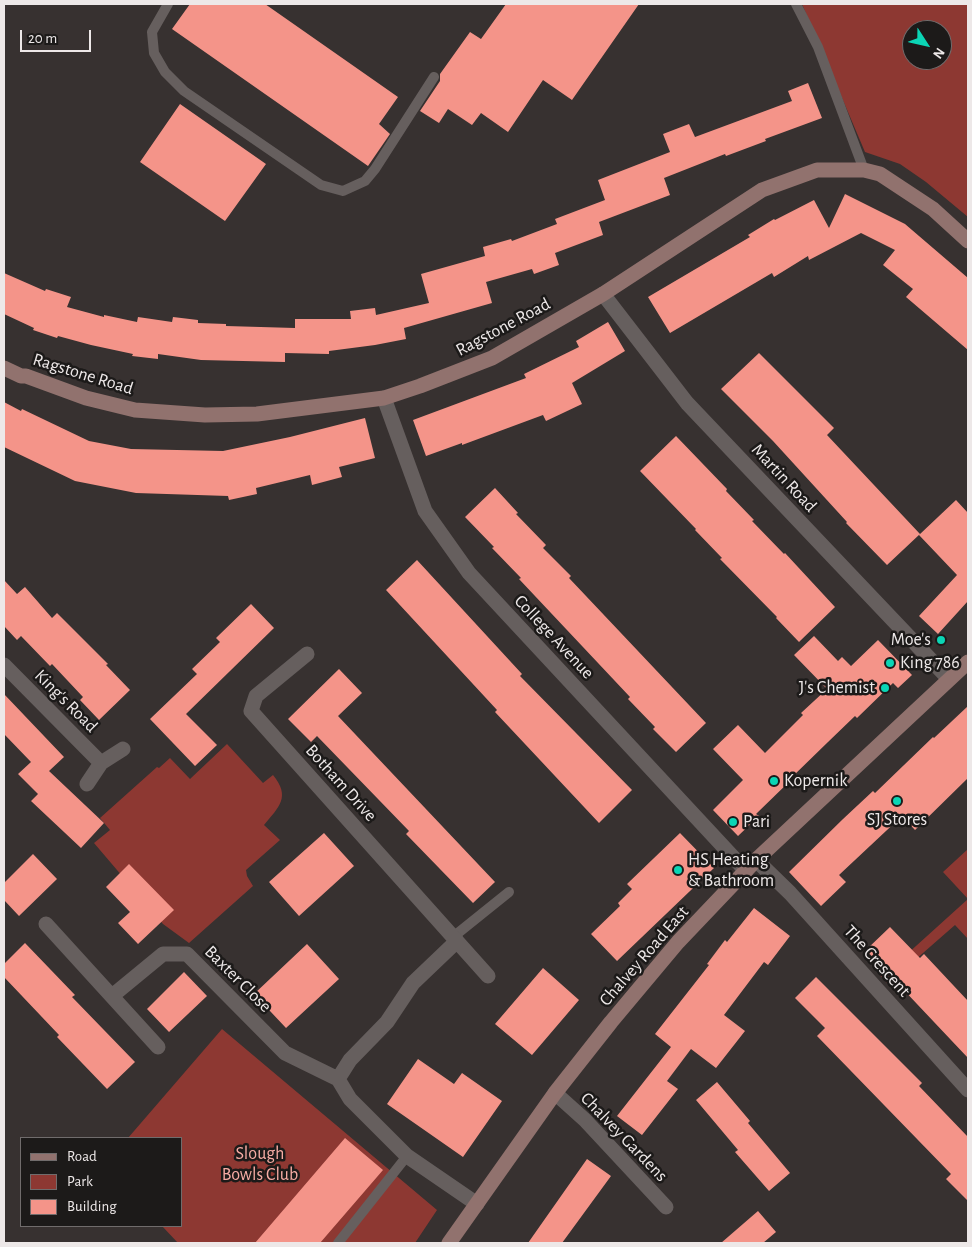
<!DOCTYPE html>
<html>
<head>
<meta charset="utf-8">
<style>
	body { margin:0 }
	#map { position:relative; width:972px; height:1247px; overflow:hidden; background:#373130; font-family:"Alegreya Sans",sans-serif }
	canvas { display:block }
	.frame { position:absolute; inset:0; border:5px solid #ede8e8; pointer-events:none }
	.legend { position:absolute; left:20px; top:1137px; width:162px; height:90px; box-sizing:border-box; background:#1c1a19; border:1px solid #706c6c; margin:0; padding:6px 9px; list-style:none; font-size:15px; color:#ede8e8 }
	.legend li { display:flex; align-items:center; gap:10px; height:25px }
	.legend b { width:25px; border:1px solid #706c6c }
	.north { position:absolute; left:902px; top:20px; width:50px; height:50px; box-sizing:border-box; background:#1c1a19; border:1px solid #706c6c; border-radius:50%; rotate:125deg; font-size:14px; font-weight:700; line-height:20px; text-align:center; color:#ede8e8 }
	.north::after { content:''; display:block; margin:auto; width:18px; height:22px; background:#0bd5b5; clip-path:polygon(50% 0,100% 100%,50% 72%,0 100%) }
	.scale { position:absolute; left:20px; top:30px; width:71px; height:22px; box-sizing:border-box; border:2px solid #ede8e8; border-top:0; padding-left:6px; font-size:15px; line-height:18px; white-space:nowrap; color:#ede8e8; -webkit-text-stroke:4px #1c1a19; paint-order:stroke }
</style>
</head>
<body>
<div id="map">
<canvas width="972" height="1247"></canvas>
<div class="frame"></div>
<ul class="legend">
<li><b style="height:6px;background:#91726e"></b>Road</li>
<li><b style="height:14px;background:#8d3832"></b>Park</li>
<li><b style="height:14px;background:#f49489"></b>Building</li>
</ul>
<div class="north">N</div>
<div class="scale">20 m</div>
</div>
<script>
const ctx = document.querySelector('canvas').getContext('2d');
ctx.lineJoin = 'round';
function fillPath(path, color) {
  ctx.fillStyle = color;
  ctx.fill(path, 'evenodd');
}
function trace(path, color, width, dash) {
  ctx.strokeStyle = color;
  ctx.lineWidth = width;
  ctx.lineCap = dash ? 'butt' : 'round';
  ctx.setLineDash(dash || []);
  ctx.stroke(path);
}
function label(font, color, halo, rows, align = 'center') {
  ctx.font = font + ' "Alegreya Sans",sans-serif';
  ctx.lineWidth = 5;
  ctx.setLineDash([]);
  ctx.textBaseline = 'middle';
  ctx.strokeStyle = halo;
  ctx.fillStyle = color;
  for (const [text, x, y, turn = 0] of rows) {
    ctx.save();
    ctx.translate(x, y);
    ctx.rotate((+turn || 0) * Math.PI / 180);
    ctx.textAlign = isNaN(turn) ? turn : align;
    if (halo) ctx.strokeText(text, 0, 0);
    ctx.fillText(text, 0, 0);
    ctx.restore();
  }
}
fillPath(new Path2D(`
	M802 4H968V217L926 182 900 164 865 152ZM912 30H942V60H912Z
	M227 744 263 783 273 775C291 797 279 807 264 825L280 840 246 870 247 876 253 886 189 943 163 924 94 843 110 830 100 818 157 767 159 768 170 758 190 779Z
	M968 849V899L943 872Z
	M968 899V939L955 925 891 981 889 985 880 975 885 974Z
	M222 1029 437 1210 415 1243H178L162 1226H181V1138H128Z`), '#8d3832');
fillPath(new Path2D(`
	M190 4H265L398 97 379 124 390 134 368 166 172 29Z
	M506 4H639L572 100 543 80 508 132 481 113 472 125 448 109 439 123 420 111 440 81V74L470 32 481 39Z
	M808 83 822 118 765 139 766 141 726 156 725 154 664 178 670 195 599 222 603 235 555 253 559 265 534 274 532 269 486 282 492 303 404 328 406 339 375 345 329 351V354L285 353V362L201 360 158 354V359L132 356 133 354 91 345 58 336 57 338 33 330 34 328 4 314V273L45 291 46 289 71 297 67 307 104 317V315L137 322 138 317 172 322 173 317 198 320V323L226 324V326L295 328V319H351L350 311 375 308 376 315 429 303 421 274 485 256 483 247 511 239 512 241 557 224 555 219 605 200 598 180 670 152 663 134 689 124 695 137 792 101 788 91Z
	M180 104 266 164 225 221 140 162Z
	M845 194 905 224 968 278V350L906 297 913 289 883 265 895 250 861 233 809 260 808 256 774 277 772 273 670 333 648 297 750 237 748 235 774 219 775 220 814 200 829 228Z
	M608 322 625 351 572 383 582 404 546 421 543 415 462 445V443L426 456 413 420 526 378 524 374 579 347 576 341Z
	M759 353 834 428 827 435 920 534 887 565 846 523 847 522 773 441 721 389Z
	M4 402 21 411 22 409 89 441 131 449 223 451 290 437 365 418 375 458 339 467 342 477 312 485 310 475 256 488 257 494 229 500 228 496 136 493 75 481 4 447Z
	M676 436 727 489 726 491 754 520 752 521 784 554 785 553 835 607 799 642 776 618 777 617 720 559 722 558 695 530 696 529 640 471Z
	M495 488 518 513 516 514 546 545 543 548 571 576 569 578 706 723 676 752 653 729 655 727 628 699 630 697 519 579 521 578 492 548 494 547 465 517Z
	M956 500 968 513V601L938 634 919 616 957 575 919 535Z
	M417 560 522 674 520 676 632 790 599 823 495 712 497 710 386 590Z
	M4 580 17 594 25 587 52 618 57 613 108 664 106 665 130 690 99 720 80 700 83 697 52 664 50 666 21 636 17 640 4 626Z
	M251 604 274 628 186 714 217 745 195 766 150 719 197 674 192 669 220 642 216 638Z
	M814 636 838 661 842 657 851 666 878 640 912 675 898 688 893 683 857 718 855 716 828 742 790 779 791 780 756 814 759 816 738 836 713 810 743 780 713 749 738 725 765 753 803 715 801 713 827 689 794 655Z
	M339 669 362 693 338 716 495 882 473 903 406 834 409 831 317 736 311 742 288 719Z
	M4 694 64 757 49 771 104 823 81 848 31 801 38 794 18 774 31 762 4 734Z
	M968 706V778L915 830 902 816 839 875 846 882 821 906 789 872 843 819 873 791 875 793 933 737 934 738Z
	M324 833 354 866 299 916 269 882Z
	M680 833 714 868 617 961 591 934 620 906 618 903 632 889 627 884Z
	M33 854 57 879 19 916 4 900V883Z
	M129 864 174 910 138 944 118 923 130 912 106 887Z
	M754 908 790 936 768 965 764 962 724 1015 745 1031 716 1068 691 1049 667 1081 678 1089 642 1135 617 1116 671 1047 655 1034 709 965 707 964 725 940 727 942Z
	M890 927 920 958 924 954 968 1001V1058L866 950Z
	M25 943 75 995 72 997 135 1062 107 1089 57 1037 59 1035 4 977V964Z
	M307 944 339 979 286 1028 254 994Z
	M543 968 579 1000 532 1055 495 1024Z
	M184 972 207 996 169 1032 147 1009Z
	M816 977 922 1083 919 1086 968 1137V1201L946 1179 951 1174 817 1036 825 1028 795 998Z
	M418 1059 454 1084 462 1073 502 1101 463 1157 387 1104Z
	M717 1082 750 1121 748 1123 790 1173 769 1191 735 1152 738 1150 696 1100Z
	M345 1138 383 1170 320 1243H255Z
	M587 1159 611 1176 562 1243H528Z
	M758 1211 776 1232 763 1243H721Z`), '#f49489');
trace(new Path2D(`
	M168 4 152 32 154 53 165 72 184 91 321 185 343 191 365 181 375 169 434 77
	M796 4 818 47 864 170
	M453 937 509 892
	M338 1243 407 1156`), '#665f5e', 10);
trace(new Path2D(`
	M603 294 687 403 949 679
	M384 398 425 511 469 573 746 871
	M307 654 256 696 251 711 488 976
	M4 665 101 763
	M87 784 101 763 123 749
	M756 860 790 893 968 1090
	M46 924 158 1047
	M457 941 413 983 387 1022 350 1060 338 1079 350 1099 407 1156 477 1204
	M112 996 163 954H187L285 1053 338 1079
	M555 1093 585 1120 666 1207`), '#665f5e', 15);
trace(new Path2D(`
	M4 368 21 376H26L86 398 135 410 205 415 257 414 384 398 420 386 492 358 603 294 762 190 817 170H864L880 174 933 209 968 241
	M449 1243 555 1093 611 1022 678 942 756 860 968 662`), '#91726e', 15);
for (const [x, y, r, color] of [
	[941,640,5,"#0bd5b5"],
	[890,663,5,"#0bd5b5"],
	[885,688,5,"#0bd5b5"],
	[774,781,5,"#0bd5b5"],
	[897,801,5,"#0bd5b5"],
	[733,822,5,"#0bd5b5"],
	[678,870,5,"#0bd5b5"]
]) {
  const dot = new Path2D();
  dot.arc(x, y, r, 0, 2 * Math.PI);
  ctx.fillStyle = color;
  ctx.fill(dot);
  trace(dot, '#1c1a19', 2);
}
label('18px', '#ede8e8', '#1c1a19', [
	["Ragstone Road",503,327,-28],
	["Ragstone Road",83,374,17],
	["Martin Road",784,478,47],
	["College Avenue",554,637,47],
	["King's Road",66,701,45],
	["Botham Drive",341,783,48],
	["Chalvey Road East",644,956,-49],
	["The Crescent",877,961,48],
	["Baxter Close",238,979,45],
	["Chalvey Gardens",624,1137,46]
]);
label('18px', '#ede8e8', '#1c1a19', [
	["Moe's",931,640,"right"],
	["King 786",900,663],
	["J's Chemist",875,688,"right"],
	["Kopernik",784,781],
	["SJ Stores",897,820,"center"],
	["Pari",743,822],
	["HS Heating",688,860],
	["& Bathroom",688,881]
], 'left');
label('18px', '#f7aca4', '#1c1a19', [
	["Slough",260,1154],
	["Bowls Club",260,1175]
]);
</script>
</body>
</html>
